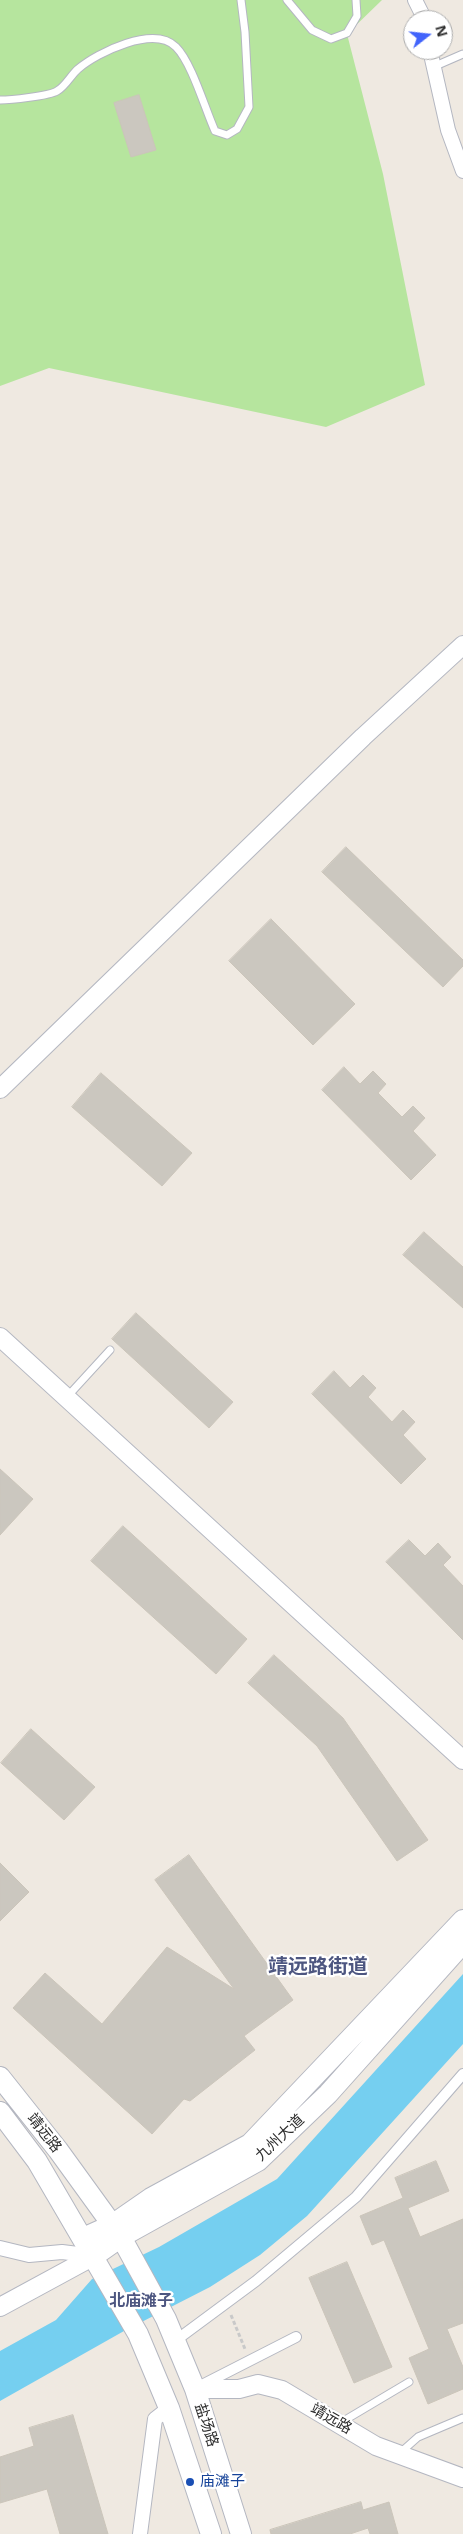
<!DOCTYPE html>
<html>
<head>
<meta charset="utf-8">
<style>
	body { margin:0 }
	#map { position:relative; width:463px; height:2534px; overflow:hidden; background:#efe9e1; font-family:"Noto Sans",sans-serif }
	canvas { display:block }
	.north { position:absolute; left:403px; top:10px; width:50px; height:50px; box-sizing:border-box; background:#fff; border:1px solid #ababab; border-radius:50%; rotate:74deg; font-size:14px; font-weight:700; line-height:20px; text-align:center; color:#2e2e2e }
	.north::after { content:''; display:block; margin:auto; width:18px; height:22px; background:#4264fb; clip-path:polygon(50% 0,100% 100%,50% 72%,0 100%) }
</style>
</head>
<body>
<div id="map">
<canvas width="463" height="2534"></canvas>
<div class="north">N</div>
</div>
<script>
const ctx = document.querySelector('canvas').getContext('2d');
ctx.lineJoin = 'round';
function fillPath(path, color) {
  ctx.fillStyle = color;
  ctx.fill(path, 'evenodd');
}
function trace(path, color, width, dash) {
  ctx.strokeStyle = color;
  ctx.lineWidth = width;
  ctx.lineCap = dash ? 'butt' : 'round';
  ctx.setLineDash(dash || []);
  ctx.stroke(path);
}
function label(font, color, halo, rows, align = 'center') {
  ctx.font = font + ' "Noto Sans","Noto Sans SC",sans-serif';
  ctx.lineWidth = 4.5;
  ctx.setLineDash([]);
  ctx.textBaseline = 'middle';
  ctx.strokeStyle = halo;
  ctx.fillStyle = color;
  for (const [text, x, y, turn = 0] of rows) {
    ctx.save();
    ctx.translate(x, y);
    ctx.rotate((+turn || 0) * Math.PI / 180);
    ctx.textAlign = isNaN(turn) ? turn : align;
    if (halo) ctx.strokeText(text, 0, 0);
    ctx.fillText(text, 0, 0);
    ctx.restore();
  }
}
fillPath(new Path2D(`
	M0 0H382L347 34 383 174 425 385 326 427 49 368 0 386Z`), '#b6e59e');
fillPath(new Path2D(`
	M463 1974V2044L307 2216 260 2255 210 2287 124 2331 0 2401V2351L56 2320 92 2279 159 2247 277 2179Z`), '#75cff0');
const building = new Path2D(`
	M139 95 156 150 131 157 114 103Z
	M346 847 463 960V966L443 987 322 872Z
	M271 919 355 1004 313 1045 229 961Z
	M344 1067 360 1084 373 1071 386 1084 378 1093 402 1117 413 1106 425 1118 413 1131 436 1155 411 1180 322 1090Z
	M101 1073 192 1153 162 1186 72 1107Z
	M424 1232 463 1267V1308L403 1255Z
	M136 1313 233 1402 209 1428 112 1339Z
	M334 1371 350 1388 363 1375 376 1388 368 1397 392 1422 403 1410 415 1422 403 1435 426 1459 401 1484 312 1394Z
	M0 1469 33 1499 0 1535Z
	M123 1526 247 1639 216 1674 91 1561Z
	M409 1540 425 1556 438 1543 451 1557 443 1565 463 1586V1640L386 1562Z
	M274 1655 343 1718 428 1840 397 1861 317 1746 248 1683Z
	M31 1729 95 1787 64 1820 1 1763Z
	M189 1855 293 2000 244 2036 255 2050 190 2101 184 2099 152 2134 13 2008 45 1973 102 2024 167 1947 234 1989 155 1880Z
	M0 1863 29 1892 0 1921Z
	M436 2161 449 2191 408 2208 420 2237 463 2219V2323L447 2329 463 2367V2389L428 2404 409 2358 429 2349 384 2240 372 2245 360 2216 403 2198 395 2178Z
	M347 2262 392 2367 354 2383 309 2278Z
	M73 2415 108 2534H60L47 2489 0 2503V2457L34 2446 29 2428Z
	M361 2502 363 2510 389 2502 398 2534H370L368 2528 350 2534H271L270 2530Z`);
fillPath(building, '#cbc7bf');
trace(building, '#cbc5ba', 1);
const service = new Path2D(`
	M287 0 312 30 331 39 347 33 357 16 356 0
	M433 67 463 54
	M0 100C10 100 49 96 57 91 65 87 71 75 78 69 98 52 154 25 176 47 192 63 205 109 215 131L227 135 237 129 249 107 245 32 241 0
	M66 1398 110 1350
	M340 2423 409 2382
	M400 2453 418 2437 463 2418`);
const pedestrian = new Path2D(`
	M175 2341 256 2281 356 2197 463 2074
	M200 2386 296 2337`);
const minor = new Path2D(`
	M415 0 425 20
	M430 50 448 130 463 171
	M0 2248 29 2255 62 2252 94 2256
	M140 2534 155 2419 169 2408`);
const tertiary = new Path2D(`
	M0 1089 363 737 463 645
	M0 1337 463 1760
	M0 2307 94 2256
	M195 2389H239L258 2384 282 2390 376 2446 463 2478`);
const secondary = new Path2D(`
	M0 2077 58 2150 121 2237 166 2319 195 2389 241 2534
	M0 2112 37 2161 138 2334 169 2408 211 2534
	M83 2238 112 2225 151 2198 250 2144 463 1920
	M94 2256 121 2237 258 2161 328 2094 463 1943`);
trace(service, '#b4b7c1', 9);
trace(pedestrian, '#b4b7c1', 12);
trace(minor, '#b4b7c1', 16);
trace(tertiary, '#b4b7c1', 20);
trace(secondary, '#b4b7c1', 22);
trace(new Path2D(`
	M231 2315 245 2349`), '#c9c9c9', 3, [4, 2.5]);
trace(service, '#fff', 7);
trace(pedestrian, '#fff', 10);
trace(minor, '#fff', 14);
trace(tertiary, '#fff', 18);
trace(secondary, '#fff', 20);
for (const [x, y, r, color] of [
	[190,2482,5,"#1a4fb4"]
]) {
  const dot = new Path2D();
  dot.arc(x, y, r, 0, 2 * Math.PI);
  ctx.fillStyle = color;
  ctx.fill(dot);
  trace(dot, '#fff', 2);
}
label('15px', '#2e2e2e', '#fff', [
	["靖远路",44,2133,52],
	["九州大道",280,2138,-43],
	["靖远路",331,2419,30],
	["盐场路",206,2425,72]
]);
label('15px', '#164399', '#fff', [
	["庙滩子",200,2482]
], 'left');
label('bold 16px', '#4d5680', '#fff', [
	["北庙滩子",141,2301]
]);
label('bold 20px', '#4d5680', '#fff', [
	["靖远路街道",318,1967]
]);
</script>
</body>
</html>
